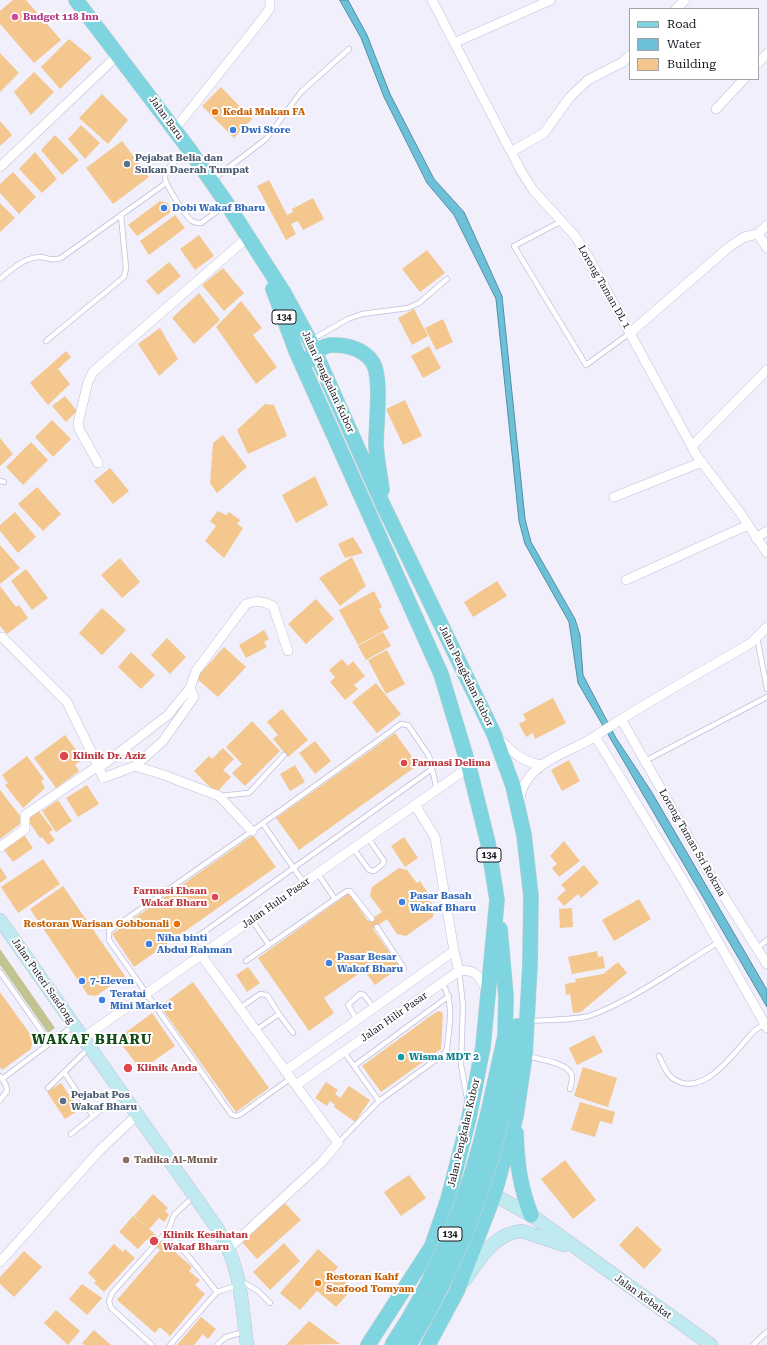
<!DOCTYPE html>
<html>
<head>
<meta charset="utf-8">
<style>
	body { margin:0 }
	#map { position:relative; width:767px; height:1345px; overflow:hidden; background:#f1effb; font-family:"Roboto Serif",serif }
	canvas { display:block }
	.legend { position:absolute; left:629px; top:8px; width:130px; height:72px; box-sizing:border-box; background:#fff; border:1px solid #a3a2a6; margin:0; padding:5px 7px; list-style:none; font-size:12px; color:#181721 }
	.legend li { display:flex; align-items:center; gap:8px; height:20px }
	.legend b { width:20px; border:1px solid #a3a2a6 }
</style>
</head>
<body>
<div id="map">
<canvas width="767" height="1345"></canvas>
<ul class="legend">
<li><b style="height:5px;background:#7fd5df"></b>Road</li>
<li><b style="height:11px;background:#6cc1d8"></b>Water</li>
<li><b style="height:11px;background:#f3c78e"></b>Building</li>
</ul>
</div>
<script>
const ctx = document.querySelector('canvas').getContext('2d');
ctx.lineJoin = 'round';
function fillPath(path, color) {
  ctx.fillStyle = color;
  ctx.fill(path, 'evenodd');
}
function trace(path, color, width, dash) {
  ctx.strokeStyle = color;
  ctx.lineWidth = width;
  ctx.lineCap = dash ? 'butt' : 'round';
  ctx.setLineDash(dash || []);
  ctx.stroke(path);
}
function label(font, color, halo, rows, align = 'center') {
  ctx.font = font + ' "Roboto Serif",serif';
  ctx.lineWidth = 4;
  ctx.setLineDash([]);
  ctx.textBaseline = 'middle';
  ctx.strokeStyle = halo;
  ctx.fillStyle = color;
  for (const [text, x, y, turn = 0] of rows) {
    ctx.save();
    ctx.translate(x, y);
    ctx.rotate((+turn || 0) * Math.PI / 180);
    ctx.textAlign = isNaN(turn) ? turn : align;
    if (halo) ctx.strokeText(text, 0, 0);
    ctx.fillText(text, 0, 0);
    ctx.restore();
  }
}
fillPath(new Path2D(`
	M0 949 55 1028 48 1033 0 965Z`), '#c1c491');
const water = new Path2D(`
	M340 0H348L367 35 390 94 434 179 464 212 502 296 525 519 531 542 575 619 580 635 583 675 616 738 651 791 767 990V1007L578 683 569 622 525 544 519 521 496 299 454 215 427 183 384 97 361 38Z`);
fillPath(water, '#6cc1d8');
trace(water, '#538ea1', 1);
fillPath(new Path2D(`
	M13 0H26L61 40 34 63 0 24V11Z
	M69 39 92 58 60 89 41 67Z
	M0 53 19 73 0 92Z
	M34 72 54 92 31 115 14 92Z
	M221 87 252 119 234 138 202 106Z
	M102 94 128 120 108 144 79 118Z
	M0 121 12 135 0 146Z
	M81 125 100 143 85 159 68 139Z
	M55 135 79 160 62 175 41 150Z
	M122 141 149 177 113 204 86 168Z
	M35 152 57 179 42 193 19 169Z
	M13 172 36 197 19 214 0 193V184Z
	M269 180 287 215 293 212 292 209 313 198 324 219 303 230 298 221 291 224 296 234 286 240 257 186Z
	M160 201 168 203 171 212 137 236 128 225Z
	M0 203 15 218 0 232Z
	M175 215 185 228 149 255 140 241Z
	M199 235 214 256 195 270 180 249Z
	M427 250 445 273 420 292 402 269Z
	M169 262 181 276 158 295 146 281Z
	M223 268 244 293 224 311 202 285Z
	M199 293 220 320 194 344 172 318Z
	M241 301 262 328 253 335 277 367 256 384 216 327Z
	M414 309 428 336 412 345 398 318Z
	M443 319 453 342 436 350 425 328Z
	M160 328 178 359 159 376 138 344Z
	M429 346 441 368 423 378 411 356Z
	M66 351 71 357 58 369 70 384 48 405 30 383Z
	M65 396 77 411 66 422 52 406Z
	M405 400 422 436 403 445 386 409Z
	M265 404 274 405 287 436 248 454 237 430Z
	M52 420 71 439 53 457 35 437Z
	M223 435 247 467 217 493 210 483 213 443Z
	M0 438 13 454 0 466Z
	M31 442 48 460 23 485 6 467Z
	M110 468 129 491 113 504 94 481Z
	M315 476 328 505 296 523 282 495Z
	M37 487 61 514 43 531 18 504Z
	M218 511 226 515 229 512 240 520 237 524 243 528 224 558 205 541 216 526 210 521Z
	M15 512 36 537 18 553 0 531V525Z
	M353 537 363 553 345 558 338 544Z
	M0 545 20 568 0 584Z
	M352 557 366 586 340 606 319 578Z
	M120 558 140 582 122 598 101 575Z
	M26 569 48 598 32 610 11 581Z
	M497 581 507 596 473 617 464 602Z
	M0 586 16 607 19 605 28 618 7 634 0 626Z
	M374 591 382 607 379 609 389 628 358 645 339 610Z
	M316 599 334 619 306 644 288 624Z
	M102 608 126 630 102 655 79 633Z
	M264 630 269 639 264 642 267 647 246 658 239 645Z
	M383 632 391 646 366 660 358 646Z
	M167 638 186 657 170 674 151 655Z
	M224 647 246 667 218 697 196 678Z
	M387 650 405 684 386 694 368 660Z
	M131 652 155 675 141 689 118 667Z
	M342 659 348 666 353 661 365 676 354 685 358 689 345 700 330 682 335 677 329 670Z
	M376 683 401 714 377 733 352 702Z
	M553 698 566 723 535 739 533 733 526 737 519 724 526 720 523 714Z
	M282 709 308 740 288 757 273 739 278 735 267 722Z
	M252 721 280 751 245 786 232 773 242 764 226 747Z
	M395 733 418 765 299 850 276 818Z
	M65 735 83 759 75 765 79 771 56 788 34 758Z
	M315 741 331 761 315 774 299 753Z
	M223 748 234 759 223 770 231 777 216 793 194 771 209 756 212 759Z
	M27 756 44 779 41 781 45 788 23 808 5 785 8 783 2 775Z
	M569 760 580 781 562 791 551 770Z
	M295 765 305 782 290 791 280 774Z
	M87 785 99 804 78 817 66 798Z
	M0 790 24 821 0 839Z
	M58 800 72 821 56 832 42 811Z
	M38 810 53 830 49 832 55 840 48 845 42 837 40 838 26 818Z
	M24 835 33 848 13 862 4 850Z
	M253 835 276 867 134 967 112 934Z
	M404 837 418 858 405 867 391 846Z
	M564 841 580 861 559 877 552 868 557 864 550 856Z
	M43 859 60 884 18 913 1 887Z
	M584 865 599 883 581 898 578 894 564 906 557 898 566 890 561 885Z
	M0 867 7 878 0 883Z
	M399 868 407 870 417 883 420 881 428 893 426 895 434 907 433 917 406 936 397 934 387 919 373 929 400 967 375 985 364 970 324 998 334 1013 309 1031 258 958 349 893 368 921 382 912 370 896 372 887Z
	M63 886 125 976 96 996 88 995 30 909Z
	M639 899 651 919 614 941 602 920Z
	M572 908 573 927 560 928 559 909Z
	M597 951 598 957 603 956 605 968 572 974 568 957Z
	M618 962 627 973 581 1012 573 1013 570 994 566 995 565 984 576 982 575 979 603 974Z
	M248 967 260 983 247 992 236 975Z
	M193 982 269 1088 236 1112 160 1006Z
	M0 992 33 1038 31 1049 2 1070 0 1067Z
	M440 1011 443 1014 441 1049 381 1092 362 1066 436 1012Z
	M152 1013 175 1046 141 1070 122 1045 125 1033Z
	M594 1035 603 1052 577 1065 569 1048Z
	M583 1067 617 1078 608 1107 574 1096Z
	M326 1082 338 1090 335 1094 340 1098 349 1086 370 1100 355 1122 334 1107 335 1105 330 1101 327 1106 315 1098Z
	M61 1083 79 1110 65 1119 47 1092Z
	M580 1102 615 1112 612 1124 600 1121 595 1137 571 1130Z
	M565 1160 596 1200 573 1219 541 1179Z
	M409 1175 426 1198 401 1216 384 1192Z
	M153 1194 168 1208 165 1211 169 1215 164 1222 159 1218 149 1229 192 1267 189 1271 200 1280 195 1285 205 1294 170 1336 160 1327 155 1333 117 1300 160 1250 147 1239 138 1249 119 1232 133 1216 147 1227 134 1216Z
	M285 1203 301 1220 257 1259 241 1241Z
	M637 1226 662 1250 644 1269 619 1245Z
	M284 1243 300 1261 270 1290 253 1272Z
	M114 1244 123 1252 125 1249 135 1258 104 1292 94 1283 96 1281 88 1273Z
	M318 1249 338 1267 334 1272 353 1288 336 1307 317 1291 300 1310 280 1293Z
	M24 1251 42 1267 14 1297 0 1284V1277Z
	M82 1284 102 1298 87 1315 69 1299Z
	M56 1310 80 1331 68 1345 44 1323Z
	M201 1317 216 1329 208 1339 203 1334 194 1345H177Z
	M309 1321 340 1344 286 1345Z
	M94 1330 111 1345H84L82 1343Z`), '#f3c78e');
const lane = new Path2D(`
	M187 151C180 157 166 167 165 177 164 183 186 217 192 221 195 223 198 223 201 223L226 205
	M212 180 266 139 301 92 349 49
	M562 221 514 246 586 365 630 333
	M0 279C12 269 24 258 39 257 47 257 53 262 61 258L166 183
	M311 340 348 319 362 314 408 308 419 303 447 279
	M46 341 124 277 126 268 121 215
	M0 481 4 482
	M757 637 767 689
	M645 761 767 697
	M219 796 249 793 284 755
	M263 824 304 883
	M353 848 369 870 374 871 383 864 384 861 368 838
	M335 899 347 891H350L372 919
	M252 920 269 945 335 899 318 874
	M377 927 404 968
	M756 949 767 940
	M201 955 194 944 197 937 432 769
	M246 961 269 945
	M459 971 463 1005 461 1065 467 1098
	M0 972 50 1043 73 1026
	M240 1008 260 994 267 995 279 1014 256 1030
	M279 1014 293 1033
	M357 1020 348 1005 360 994 364 995 374 1008
	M528 1021C545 1020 574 1020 589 1016 632 1001 679 966 719 942
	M344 1052 354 1066 449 996
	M527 1056C538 1059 570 1063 572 1076 572 1080 571 1085 570 1089
	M659 1056C663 1063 666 1075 674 1079 703 1099 736 1051 752 1033 756 1029 760 1027 765 1024
	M354 1066 379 1101
	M64 1072 93 1116
	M0 1076 2 1079 50 1043
	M291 1078 241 1114 236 1116 231 1114 109 940V931L252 831 401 724 408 725 429 756 437 790
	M48 1088 88 1049
	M0 1100 7 1091 6 1085 2 1079
	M71 1134 121 1094
	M338 1143 379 1101 445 1053 447 1049C449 1026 455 1003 442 983
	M168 1231 217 1292
	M160 1239 168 1231 174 1215 194 1196
	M241 1281 258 1291 270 1303
	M152 1345 111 1308 109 1301 112 1293 155 1245
	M170 1345 217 1292 238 1285
	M217 1345 226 1337 244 1332
	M753 1345 767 1332`);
const street = new Path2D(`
	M432 0 520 169 533 190 575 236 590 260 697 456 741 514 767 553
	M676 9 685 0
	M454 43 551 0
	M758 63 767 54
	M716 109 744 79
	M175 129 263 18 270 8V0
	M511 152 544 133 570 97 588 80 623 62 630 55
	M0 167 119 54
	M758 234 767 248
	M630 333 729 247 744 237 758 234 767 225
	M692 446 767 370
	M98 463 79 429 78 423 88 382 93 372 248 237
	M614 497 702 462
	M756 538 767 531
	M626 580 748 525
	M2 637 67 702 98 766
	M621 719 709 873 767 964
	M595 736 686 885 767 1028
	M498 738C513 752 520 761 541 765
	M135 766 163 741 194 697 190 688 196 671 246 604C257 600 262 601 273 606L288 651
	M99 768 168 715 190 688
	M520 800C521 785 529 775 541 766 557 753 578 748 594 737 644 703 698 674 751 643L767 627
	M415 805 435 837 454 951 459 971
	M0 847 25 829V815L98 766 103 778 135 766 164 775 219 796 252 831
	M201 955 338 1143 321 1163 229 1248
	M83 1038 469 767
	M285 1071 454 951
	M296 1085 459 971C476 968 480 978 487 991
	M0 1262 99 1151 137 1115`);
const secondary = new Path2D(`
	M0 920 217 1228C242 1268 241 1300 247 1345
	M483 1194 494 1195 531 1215 711 1345
	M464 1281C479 1261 493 1233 522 1231L564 1245`);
const primary = new Path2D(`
	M76 0 189 149 227 204 284 293 310 341 384 507 494 734 513 786 524 835 531 896 530 964 525 1055 516 1116 494 1195 457 1291 428 1345
	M273 289 296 351 441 674 469 767 488 843 497 900 483 1047 469 1118 448 1199 432 1246 368 1345
	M309 360C313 352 325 344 334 345 349 345 365 350 373 363 382 378 376 425 376 445 377 460 380 475 382 490
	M488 1113 505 1036 506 997 500 929
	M502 1117 513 1066 517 1026
	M516 1133C517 1164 520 1186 531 1215`);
trace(lane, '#c2bfdb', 6);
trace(street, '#c2bfdb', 10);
trace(secondary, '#c2bfdb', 14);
trace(primary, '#d1d1d3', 16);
trace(lane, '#fff', 4.5);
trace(street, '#fff', 9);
trace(secondary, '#bfeaef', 13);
trace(primary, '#7fd5df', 15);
const primaryBridge = new Path2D(`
	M392 1345C439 1275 469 1195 488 1113
	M409 1345C453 1273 483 1199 502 1117`);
trace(primaryBridge, '#d1d1d3', 16, []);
trace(primaryBridge, '#7fd5df', 15);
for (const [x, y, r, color] of [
	[15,17,4,"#d1479c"],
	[215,112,4,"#e8710a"],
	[233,130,4,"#3f7fe0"],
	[127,164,4,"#5c6f8a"],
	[164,208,4,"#3f7fe0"],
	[64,756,5,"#e0444e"],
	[404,763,4,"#e0444e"],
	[215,897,4,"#e0444e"],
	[402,902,4,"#3f7fe0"],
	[177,924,4,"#e8710a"],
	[149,944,4,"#3f7fe0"],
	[329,963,4,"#3f7fe0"],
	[82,981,4,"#3f7fe0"],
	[102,1000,4,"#3f7fe0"],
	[401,1057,4,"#0f9aa8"],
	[128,1068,5,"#e0444e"],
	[63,1101,4,"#5c6f8a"],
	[126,1160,4,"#8d6e63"],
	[154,1241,5,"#e0444e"],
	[318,1283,4,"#e8710a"]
]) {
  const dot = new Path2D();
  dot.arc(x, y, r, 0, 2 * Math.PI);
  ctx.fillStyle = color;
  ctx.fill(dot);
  trace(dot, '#fff', 1.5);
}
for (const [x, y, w] of [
	[284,317,24],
	[489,855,24],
	[450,1234,24]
]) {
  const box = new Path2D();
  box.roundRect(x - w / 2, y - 7, w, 14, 3);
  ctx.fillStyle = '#fff';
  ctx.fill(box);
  trace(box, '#181721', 1);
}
label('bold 9px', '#181721', null, [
	["134",284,317],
	["134",489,855],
	["134",450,1234]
]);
label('bold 10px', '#b23c85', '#fff', [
	["Budget 118 Inn",23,17]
], 'left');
label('bold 10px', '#c56008', '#fff', [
	["Kedai Makan FA",223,112],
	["Restoran Warisan Gobbonali",169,924,"right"],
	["Restoran Kahf",326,1277],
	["Seafood Tomyam",326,1289]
], 'left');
label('10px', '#181721', '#fff', [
	["Jalan Baru",166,118,54],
	["Lorong Taman DL 1",604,287,60],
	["Jalan Pengkalan Kubor",328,382,65],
	["Jalan Pengkalan Kubor",466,676,64],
	["Lorong Taman Sri Rokma",692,843,60],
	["Jalan Hulu Pasar",276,903,-35],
	["Jalan Puteri Saadong",43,981,55],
	["Jalan Hilir Pasar",394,1017,-35],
	["Jalan Pengkalan Kubor",464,1133,-77],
	["Jalan Kebakat",643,1297,36]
]);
label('bold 10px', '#366cbe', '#fff', [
	["Dwi Store",241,130],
	["Dobi Wakaf Bharu",172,208],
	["Pasar Basah",410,896],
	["Wakaf Bharu",410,908],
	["Niha binti",157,938],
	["Abdul Rahman",157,950],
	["Pasar Besar",337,957],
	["Wakaf Bharu",337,969],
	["7-Eleven",90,981],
	["Teratai",110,994],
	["Mini Market",110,1006]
], 'left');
label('bold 10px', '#4e5e75', '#fff', [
	["Pejabat Belia dan",135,158],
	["Sukan Daerah Tumpat",135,170],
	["Pejabat Pos",71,1095],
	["Wakaf Bharu",71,1107]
], 'left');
label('bold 10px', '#be3a42', '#fff', [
	["Klinik Dr. Aziz",73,756],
	["Farmasi Delima",412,763],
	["Farmasi Ehsan",207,891,"right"],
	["Wakaf Bharu",207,903,"right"],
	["Klinik Anda",137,1068],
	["Klinik Kesihatan",163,1235],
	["Wakaf Bharu",163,1247]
], 'left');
label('bold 10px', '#0d838f', '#fff', [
	["Wisma MDT 2",409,1057]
], 'left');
label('bold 10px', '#785e54', '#fff', [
	["Tadika Al-Munir",134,1160]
], 'left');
ctx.letterSpacing = '1px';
label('bold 14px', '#134b17', '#fff', [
	["WAKAF BHARU",92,1040]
]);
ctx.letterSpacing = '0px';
</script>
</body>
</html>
